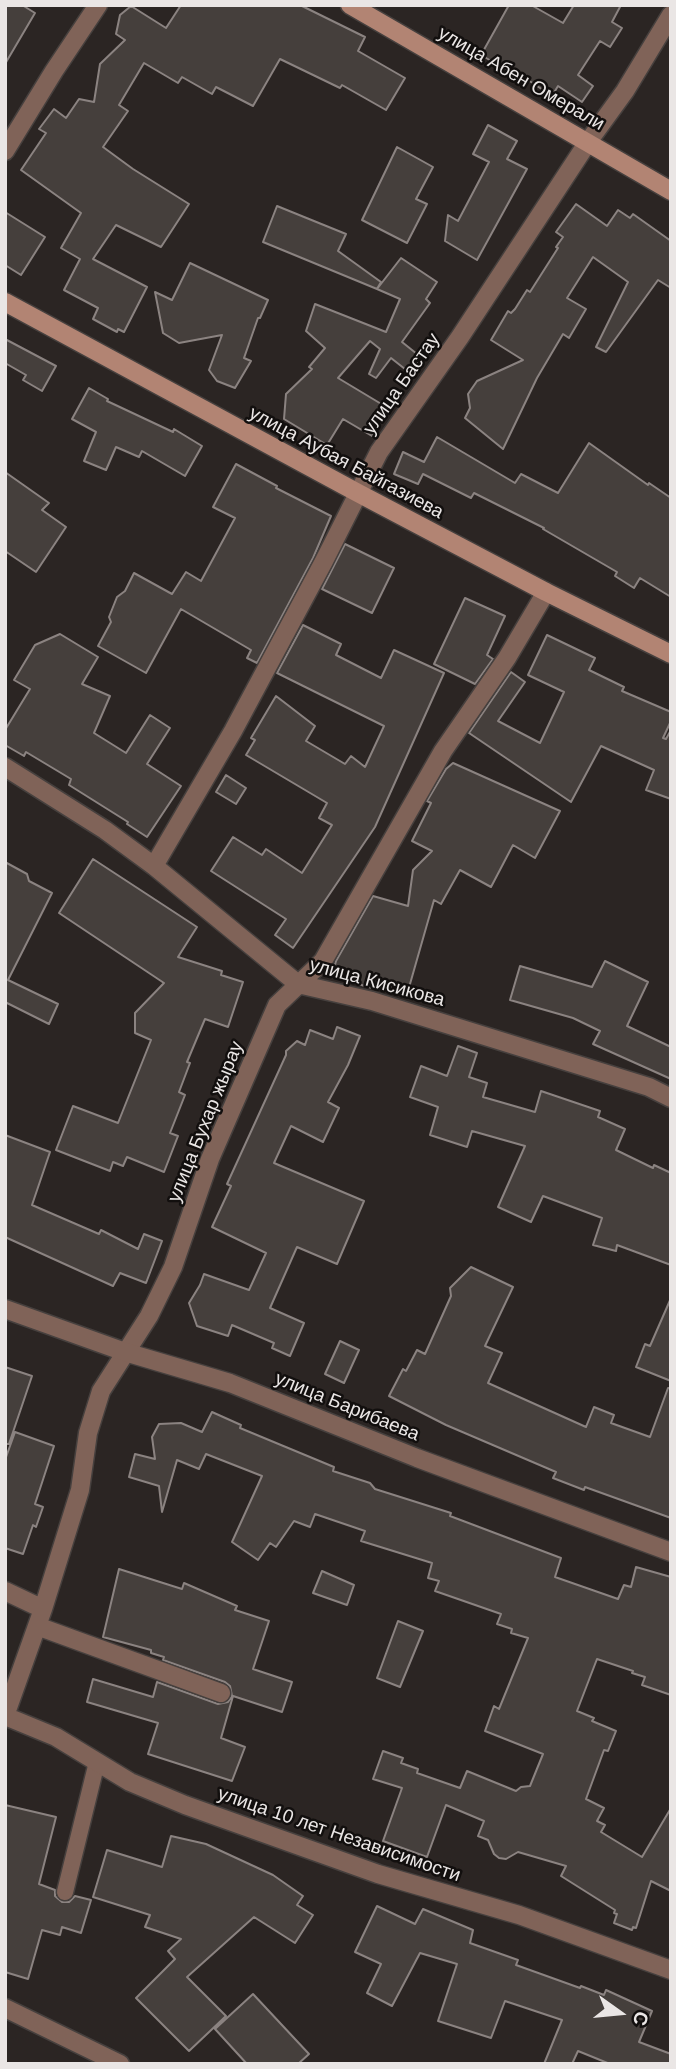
<!DOCTYPE html>
<html>
<head>
<meta charset="utf-8">
<style>
	body { margin:0 }
	#map { position:relative; width:676px; height:2069px; overflow:hidden; background:#2b2523; font-family:Helvetica,sans-serif }
	canvas { display:block }
	.frame { position:absolute; inset:0; border:7px solid #eae6e5; pointer-events:none }
	.north { position:absolute; left:585px; top:1978px; width:70px; height:70px; -webkit-text-stroke:5px #120f0e; paint-order:stroke; rotate:105deg; font-size:19px; font-weight:700; line-height:28px; text-align:center; color:#eae6e5 }
	.north::after { content:''; display:block; margin:auto; width:24px; height:32px; background:#eae6e5; clip-path:polygon(50% 0,100% 100%,50% 72%,0 100%) }
</style>
</head>
<body>
<div id="map">
<canvas width="676" height="2069"></canvas>
<div class="frame"></div>
<div class="north">С</div>
</div>
<script>
const ctx = document.querySelector('canvas').getContext('2d');
ctx.lineJoin = 'round';
function fillPath(path, color) {
  ctx.fillStyle = color;
  ctx.fill(path, 'evenodd');
}
function trace(path, color, width, dash) {
  ctx.strokeStyle = color;
  ctx.lineWidth = width;
  ctx.lineCap = dash ? 'butt' : 'round';
  ctx.setLineDash(dash || []);
  ctx.stroke(path);
}
function label(font, color, halo, rows, align = 'center') {
  ctx.font = font + ' Helvetica,sans-serif';
  ctx.lineWidth = 5;
  ctx.setLineDash([]);
  ctx.textBaseline = 'middle';
  ctx.strokeStyle = halo;
  ctx.fillStyle = color;
  for (const [text, x, y, turn = 0] of rows) {
    ctx.save();
    ctx.translate(x, y);
    ctx.rotate((+turn || 0) * Math.PI / 180);
    ctx.textAlign = isNaN(turn) ? turn : align;
    if (halo) ctx.strokeText(text, 0, 0);
    ctx.fillText(text, 0, 0);
    ctx.restore();
  }
}
const building = new Path2D(`
	M5 5H22L35 13 5 64Z
	M181 5H300L365 37 358 51 405 78 386 110 342 85 340 88 280 59 253 106 216 87 212 94 182 77 178 83 144 63 119 105 128 111 103 147 133 169 189 204 161 247 116 225 93 259 147 287 124 332 118 329 117 332 93 319 98 308 64 290 80 259 61 248 81 213 21 170 46 133 39 129 54 109 66 118 79 99 94 102 100 64 125 40 116 34 120 15 131 6 166 28Z
	M509 5H531L563 23 574 5H621L612 22 622 28 610 47 600 41 578 75 593 86 582 102 558 86 552 96 513 70 512 73 481 55Z
	M488 125 517 141 507 159 527 169 477 260 445 241 448 215 458 221 489 162 473 154Z
	M397 147 433 167 416 199 427 204 407 243 362 220Z
	M576 204 607 226 618 210 630 218 633 214 671 241V288L658 280 606 352 596 347 628 282 593 257 567 298 586 309 569 338 563 334 537 378 503 449 465 418 470 408 468 394 477 381 523 360 491 340 508 311 511 313 515 309 527 290 530 292 558 248 556 247 563 237 556 232Z
	M277 206 346 234 338 251 381 282 377 289 263 242Z
	M5 212 45 237 21 275 5 265Z
	M401 258 437 282 426 299 430 303 402 342 422 358 410 373 391 358 376 378 369 374 380 349 370 341 338 378 388 408 372 436 343 419 327 445 284 419 286 394 312 369 309 367 325 348 306 331 315 304 386 332 400 299 377 289Z
	M190 263 268 300 260 318H258L244 358 251 361 235 388 217 381 209 370 222 335 179 343 163 333 155 292 172 300Z
	M5 339 56 366 42 391 23 380 26 375 5 363Z
	M89 388 108 399 107 401 173 432 174 429 202 446 185 476 142 451 139 457 116 447 106 470 84 461 96 432 72 419Z
	M437 437 515 483 521 474 558 493 589 443 648 485 649 483 671 498V597L640 578 634 588 615 576 617 572 543 529 544 528 474 493 471 498 423 474 418 484 394 474 403 452 424 462Z
	M236 464 277 486 276 488 331 516 313 558 257 663 247 658 251 650 181 609 146 673 98 646 111 622 109 617 117 597 125 591 134 573 172 594 186 572 201 581 235 518 213 507Z
	M5 472 49 503 42 510 66 527 36 572 5 551Z
	M345 544 394 568 372 613 322 589Z
	M465 598 505 616 487 655 493 659 475 684 434 664Z
	M303 625 341 644 336 655 381 678 394 650 444 673 375 827 293 948 275 935 286 919 211 871 233 837 262 855 266 849 302 873 332 825 319 818 327 803 246 755 255 740 251 738 276 696 315 726 306 741 345 764 351 756 365 767 384 726 277 673Z
	M60 634 98 657 82 684 110 696 94 733 126 753 150 715 170 728 147 764 181 786 147 837 127 824 128 822 69 785 71 779 26 752 24 756 5 745V730L30 689 14 680 35 645Z
	M547 635 595 658 589 670 624 687 622 691 671 712V721L663 738 666 739 671 730V799L646 790 654 770 601 746 571 802 469 733 511 672 525 682 498 721 540 743 564 692 528 675Z
	M453 763 560 811 535 858 513 845 491 887 460 870 441 904 434 900 408 991 373 982 372 988 337 978 338 973 333 972 336 961 373 896 408 906 413 870 432 851 412 841 431 803 427 801 446 769Z
	M226 775 246 788 236 804 216 792Z
	M93 859 197 927 178 957 222 971 221 975 243 982 228 1027 205 1019 187 1062 190 1063 179 1092 185 1095 170 1133 178 1136 164 1172 127 1157 123 1166 113 1162 110 1171 56 1150 73 1106 118 1123 151 1040 135 1033V1013L164 983 59 913Z
	M5 862 27 874 29 881 52 893 8 980 58 1004 49 1024 5 1002Z
	M605 961 648 982 627 1026 671 1047V1079L593 1044 600 1031 573 1018 510 1000 520 966 592 987Z
	M337 1027 360 1036 348 1065 328 1102 339 1108 323 1142 291 1126 274 1163 364 1201 337 1264 297 1247 270 1308 304 1323 290 1356 272 1348 274 1343 232 1325 228 1336 197 1326 189 1303 200 1285 204 1274 249 1290 266 1253 212 1227 231 1186 227 1184 286 1055V1051L297 1041 305 1045 310 1030 333 1039Z
	M458 1046 477 1053 469 1077 487 1083 483 1097 535 1112 541 1091 600 1111 598 1117 625 1129 616 1150 653 1168 654 1165 671 1173V1265L617 1245 616 1251 593 1245 602 1218 543 1196 531 1222 498 1207 525 1146 472 1131 467 1147 430 1135 438 1107 410 1097 421 1066 447 1076Z
	M5 1135 50 1152 32 1205 99 1234 101 1230 138 1249 144 1234 162 1241 146 1283 120 1273 113 1286 5 1237Z
	M471 1267 513 1287 485 1346 502 1353 488 1383 586 1427 594 1407 614 1415 611 1423 650 1437 668 1388H671V1518L585 1487 584 1490 553 1478 556 1472 446 1425 389 1396 403 1369 406 1371 417 1350 425 1354 451 1296 450 1288Z
	M671 1298V1381L636 1367 645 1344 650 1346Z
	M340 1341 359 1350 344 1383 325 1374Z
	M5 1367 32 1376 9 1444H5Z
	M212 1412 241 1425 240 1428 334 1467 333 1471 370 1483 375 1489 451 1513 450 1516 561 1558 555 1577 618 1599 624 1585 631 1587 636 1567 671 1577V1695L642 1685 645 1677 632 1673 633 1671 597 1659 577 1711 594 1718 592 1721 616 1731 608 1751 604 1750 586 1799 604 1808 597 1821 605 1825 601 1832 642 1857 671 1808V1891L651 1881 636 1928 633 1927 632 1930 614 1923 617 1914 614 1913 615 1910 561 1876 566 1866 518 1852 506 1859 499 1858 494 1854 488 1840 478 1836 484 1821 446 1805 427 1857 383 1841 402 1788 373 1779 383 1751 403 1758 401 1763 418 1769 417 1773 460 1788 467 1771 516 1791 521 1787 530 1786 543 1754 485 1731 494 1706 499 1709 528 1638 511 1633 512 1629 497 1624 501 1614 435 1591 439 1581 428 1578 432 1563 361 1541 365 1531 315 1514 310 1527 294 1521 276 1547 270 1543 258 1560 232 1542 262 1476 206 1454 199 1469 177 1460 162 1512 159 1486 129 1477 135 1454 155 1459 152 1437 159 1424 181 1423 202 1432Z
	M15 1432 54 1446 35 1504 43 1507 36 1527 33 1525 23 1554 5 1548V1460Z
	M119 1569 182 1589 184 1583 237 1606 235 1610 269 1621 253 1669 292 1682 282 1712 233 1696 221 1738 245 1747 232 1781 148 1754 158 1723 87 1702 93 1679 153 1697 157 1682 218 1704 228 1702 232 1696 230 1686 225 1682 163 1660 164 1657 151 1653V1650L103 1637Z
	M322 1571 354 1585 347 1605 313 1593Z
	M398 1621 423 1631 400 1687 377 1678Z
	M5 1805 56 1817 39 1884 55 1890V1896L62 1902H69L75 1896 91 1900 81 1933 62 1927 60 1935 42 1930 28 1979 5 1972Z
	M171 1836 206 1844 273 1875 303 1896 297 1905 313 1915 295 1943 254 1917 187 1977 226 2016 189 2051 136 1998 175 1959 168 1951 181 1939 145 1927 150 1915 93 1897 107 1850 162 1867Z
	M377 1906 415 1924 423 1909 473 1930 470 1943 518 1960 516 1965 580 1988 581 1986 604 1995 606 1990 652 2011 639 2042 671 2054V2064H610L578 2051 572 2064H544L562 2020 505 2001 491 2038 438 2021 457 1964 420 1953 392 2006 367 1993 381 1964 355 1952Z
	M253 1994 309 2054 298 2064H247L215 2029Z`);
fillPath(building, '#453f3c');
trace(building, '#8b8381', 2);
const service = new Path2D(`
	M65 1892 97 1762`);
const minor = new Path2D(`
	M5 151 54 71 98 5
	M5 767 105 830 154 866 298 984 372 1001 649 1087 671 1098
	M154 866 233 731 323 563 379 452 460 337 588 142 625 91 671 15
	M5 1591 43 1609
	M37 1626 221 1693
	M5 1716 43 1609 80 1490 88 1433 101 1391 149 1316 173 1267 210 1159 277 1005 323 961 443 751 507 658 546 592
	M5 1716 56 1737 130 1782 185 1805 378 1874 519 1915 671 1970
	M5 2008 120 2064`);
const tertiary = new Path2D(`
	M5 1309 125 1352 230 1383 417 1458 671 1552`);
const secondary = new Path2D(`
	M350 5 671 191
	M5 302 358 493 546 592 671 654`);
trace(service, '#46403e', 19);
trace(minor, '#46403e', 21);
trace(tertiary, '#46403e', 21);
trace(secondary, '#46403e', 21);
trace(service, '#806358', 16);
trace(minor, '#806358', 18);
trace(tertiary, '#806358', 18);
trace(secondary, '#b28473', 18);
label('19px', '#eae6e5', '#120f0e', [
	["улица Абен Омерали",521,79,30],
	["улица Бастау",402,384,-55],
	["улица Аубая Байгазиева",346,463,28],
	["улица Кисикова",377,983,15],
	["улица Бухар жырау",206,1122,-68],
	["улица Барибаева",347,1407,22],
	["улица 10 лет Независимости",339,1835,19]
]);
</script>
</body>
</html>
